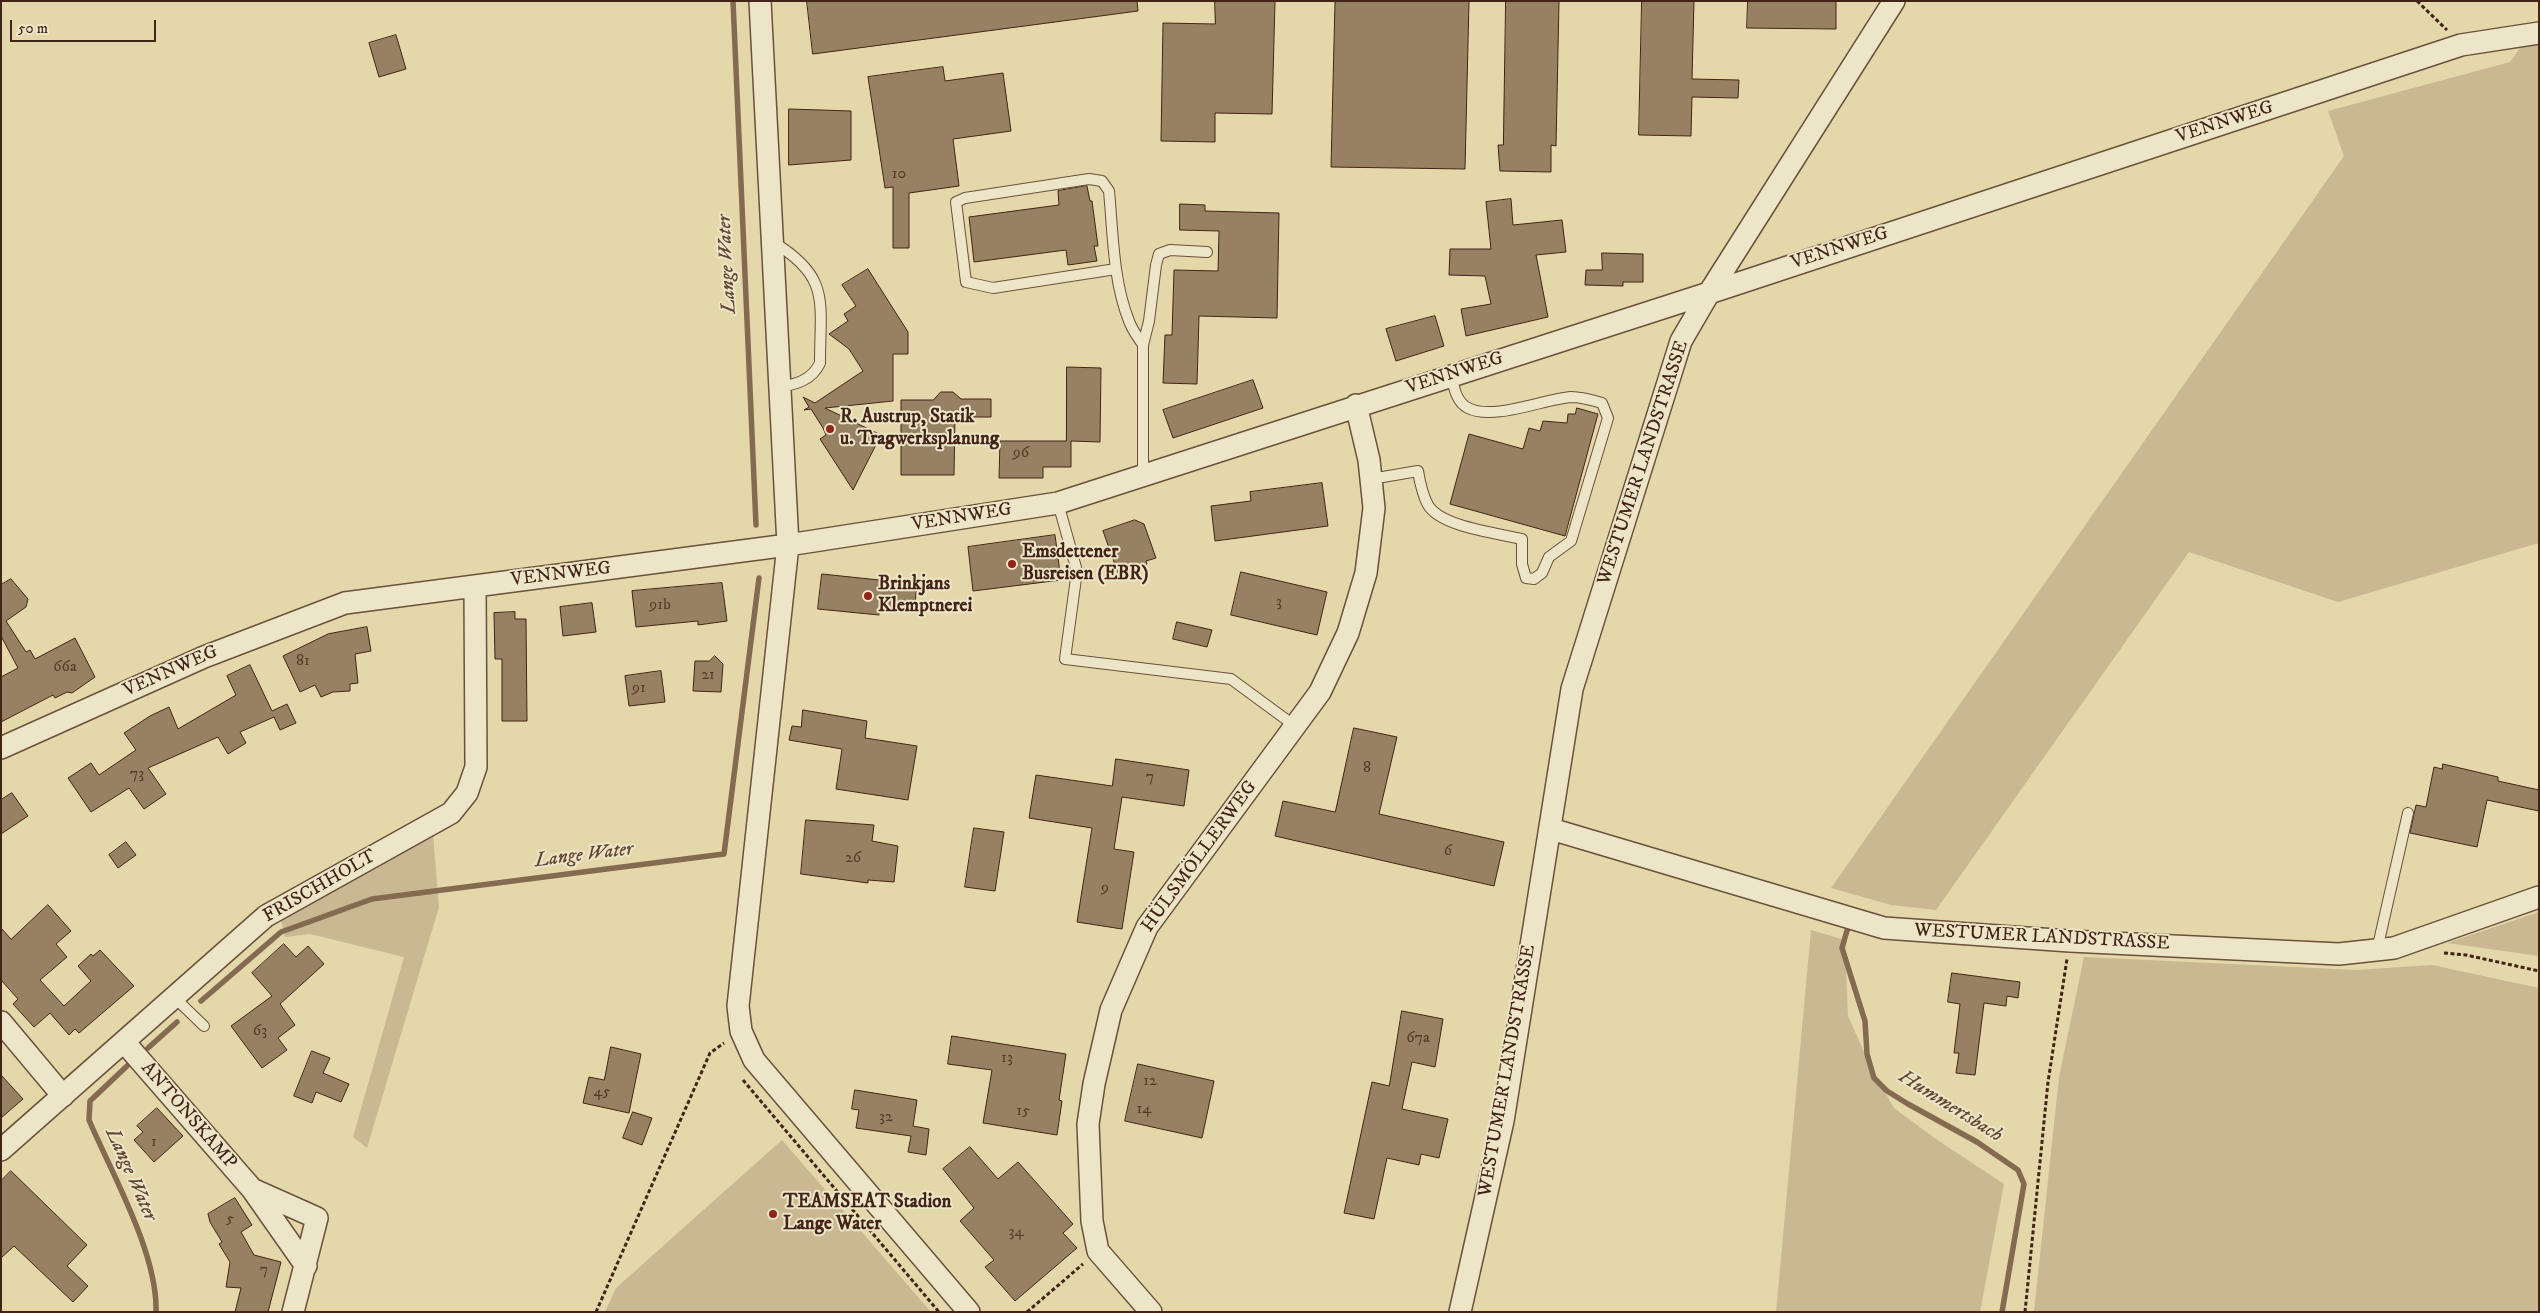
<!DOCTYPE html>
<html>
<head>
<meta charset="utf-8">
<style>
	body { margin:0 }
	#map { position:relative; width:2540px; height:1313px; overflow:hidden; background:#e4d7aa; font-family:"IM FELL DW Pica",serif }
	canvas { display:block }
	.frame { position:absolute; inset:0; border:2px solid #432317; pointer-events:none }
	.scale { position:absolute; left:10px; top:20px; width:146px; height:22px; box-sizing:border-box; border:2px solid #432317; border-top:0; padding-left:6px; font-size:15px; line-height:18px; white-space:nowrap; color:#432317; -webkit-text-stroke:4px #ede5c8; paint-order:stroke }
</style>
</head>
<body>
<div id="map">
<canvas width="2540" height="1313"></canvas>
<div class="frame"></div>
<div class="scale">50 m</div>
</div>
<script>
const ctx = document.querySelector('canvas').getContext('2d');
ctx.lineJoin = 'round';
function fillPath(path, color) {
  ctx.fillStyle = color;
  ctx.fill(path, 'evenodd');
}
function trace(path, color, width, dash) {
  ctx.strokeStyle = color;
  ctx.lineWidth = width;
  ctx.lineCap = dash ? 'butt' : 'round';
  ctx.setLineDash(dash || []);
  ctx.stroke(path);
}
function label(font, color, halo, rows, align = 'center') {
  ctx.font = font + ' "IM FELL DW Pica",serif';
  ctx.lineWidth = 4;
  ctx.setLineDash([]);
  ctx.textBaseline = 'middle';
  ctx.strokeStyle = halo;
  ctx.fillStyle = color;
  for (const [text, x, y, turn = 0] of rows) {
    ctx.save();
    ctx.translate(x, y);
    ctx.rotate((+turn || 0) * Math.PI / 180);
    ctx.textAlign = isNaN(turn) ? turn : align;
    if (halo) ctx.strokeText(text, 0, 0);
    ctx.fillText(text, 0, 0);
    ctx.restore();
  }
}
fillPath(new Path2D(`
	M2539 44V543L2338 602 2189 552 1936 910 1891 905 1831 888 2344 156 2328 111 2510 62 2520 48Z
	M433 834 439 907 367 1148 353 1137 404 957 310 934 285 937 281 920 299 905Z
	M2539 912V956L2447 943Z
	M1811 930 1845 940 1848 1016 1872 1070 1894 1108 1936 1139 2004 1184 1980 1312H1776Z
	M2084 957 2356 970 2432 965 2539 988V1312H2034L2059 1077Z
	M782 1140 931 1312H605L616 1288Z`), '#c9b891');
trace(new Path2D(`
	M733 1 756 525
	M1848 927 1842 948 1865 1021 1867 1054 1874 1078 1887 1091 1908 1104 1977 1142 2018 1170 2024 1184 2002 1312
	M201 1001 281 932 372 899 724 854 759 578
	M148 1048 177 1022
	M127 1066 90 1101 89 1120C112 1174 158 1254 156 1312`), '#836a51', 5.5);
const building = new Path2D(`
	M807 1H1137L1138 11 813 54Z
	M1215 1H1275L1272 114 1215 113V142L1161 141 1163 23 1215 24Z
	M1346 1H1469L1465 169 1331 167 1335 2Z
	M1506 1H1559L1556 146 1551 145V172L1500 171 1498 145H1503Z
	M1642 1H1694L1692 79 1739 80 1738 98 1692 97 1691 136 1639 135Z
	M1748 1H1836V29L1747 28Z
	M396 35 406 69 379 77 369 43Z
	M943 67 945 81 1003 73 1011 131 953 139 959 186 909 193V248H893V187L885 188 868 77Z
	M789 109 851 111V160L789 165Z
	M1087 186 1090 201H1092L1098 246H1094L1097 261 1068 265 1066 250 974 262 969 217 1059 205 1058 191Z
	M1511 199 1513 225 1562 220 1566 252 1536 255 1548 317 1466 336 1461 309 1491 304 1485 276 1449 275 1450 249H1491L1486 202Z
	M1180 204 1205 205V211L1279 213 1277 318 1199 316 1197 384 1163 383 1165 335H1172L1174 270 1218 271 1219 231 1180 230Z
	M1602 253 1643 254V282H1623V286L1585 285 1586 270H1602Z
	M868 269 908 332V354H893V401L825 408 881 435 853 490 820 439 826 435 823 428 811 409 804 410 809 407 803 397 815 403 863 371 849 349 829 334 848 321 844 314 856 306 842 285Z
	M1435 316 1444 346 1396 361 1386 329Z
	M1067 367 1101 368 1100 442 1071 441V467H1043V478H999L1000 441H1066Z
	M1253 380 1263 408 1173 438 1163 410Z
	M941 392H953L961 399H991V417H955L954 475H901V400H933Z
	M1577 408 1598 414 1565 536 1450 504 1469 434 1523 449 1529 428 1540 431 1543 421 1567 423 1568 414H1575Z
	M1322 483 1328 526 1215 541 1211 506 1251 501 1250 492Z
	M1135 520 1144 524 1156 558 1146 561 1147 564 1118 573 1103 531Z
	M1055 535 1061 580 973 591 968 547Z
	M1241 572 1327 592 1317 635 1231 615Z
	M822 574 917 584 914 612 879 609V615L818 609Z
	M11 579 28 599 26 607 6 621 26 652 30 650 35 659 75 638 95 677 72 693 67 692 55 698 53 695 1 722V677L18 668 1 636V585Z
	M722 583 727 621 698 625V621L636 627 632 591Z
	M592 603 596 632 563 636 560 607Z
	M515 612V619H526L527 721H502V659H495L494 613Z
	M1177 622 1212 630 1207 647 1173 639Z
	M367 627 371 651 355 654 358 683 350 684V691L333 692 321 697 315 685 300 692 283 656 328 634Z
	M715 656 723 664 721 692 693 691 695 661H709Z
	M250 665 272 711 287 704 296 723 280 730 274 717 240 732 246 743 228 754 218 737 148 768 166 794 144 809 129 788 91 812 68 778 91 763 99 775 136 750 124 733 150 716 169 707 178 729 236 695 227 676Z
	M661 671 665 702 629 706 625 676Z
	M803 710 867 721 865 738 917 746 908 800 836 789 842 749 789 740 792 726 801 727Z
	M1354 728 1397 737 1379 814 1504 842 1494 886 1275 836 1283 801 1335 812Z
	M1116 759 1189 770 1184 806 1122 797 1114 849 1134 852 1122 929 1077 922 1092 828 1029 818 1036 775 1112 786Z
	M2443 764 2498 777V781L2539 790V811L2487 800 2477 847 2410 833 2416 805 2426 807 2434 767 2442 769Z
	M12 793 28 816 1 834V800Z
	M806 820 874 825 872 841 898 846 894 882 868 880V883L801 874Z
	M974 828 1004 832 995 891 965 887Z
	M126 842 136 855 118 868 109 855Z
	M48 905 71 931 56 944 67 957 40 980 64 1006 91 981 78 966 91 954 93 956 100 950 134 986 79 1033 75 1029 69 1035 50 1013 34 1027 13 1004 18 999 1 980V928L11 939Z
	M284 944 296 957 308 946 324 964 280 1004 295 1025 278 1038 287 1050 262 1068 231 1026 272 996 252 973Z
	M1952 973 2020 982 2018 998 2007 996 2006 1006 1984 1003 1975 1075 1956 1073 1959 1053H1954L1960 1004 1948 1002Z
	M1402 1011 1443 1019 1435 1067 1412 1062 1402 1109 1448 1119 1439 1158 1421 1154 1419 1165 1387 1158 1374 1219 1344 1213 1372 1082 1389 1086Z
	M952 1036 1066 1054 1059 1100 1062 1101 1057 1135 983 1123 992 1070 948 1064Z
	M611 1047 641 1054 629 1113 583 1103 589 1077 604 1080Z
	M312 1051 330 1058 323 1073 349 1084 341 1102 316 1092 312 1103 294 1096Z
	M1138 1064 1214 1081 1202 1138 1125 1121Z
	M1 1075 23 1099 1 1118Z
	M855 1090 917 1100 913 1126 929 1129 926 1155 908 1152 911 1136 856 1128 859 1110 852 1109Z
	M157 1108 183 1136 154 1162 134 1140 143 1132 137 1126Z
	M633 1112 652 1118 642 1145 623 1138Z
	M970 1147 998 1179 1018 1162 1073 1224 1063 1233 1077 1248 1015 1301 985 1267 994 1260 960 1221 974 1208 943 1169Z
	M11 1171 87 1245 67 1266 88 1286 73 1302 14 1246 1 1258V1181Z
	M235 1198 252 1225 241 1232 254 1255 281 1262 268 1312H235L241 1288 226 1287 230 1262 219 1244 222 1242 210 1222 208 1214Z`);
fillPath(building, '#978163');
trace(building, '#432317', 1);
const service = new Path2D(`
	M773 242C831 277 820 302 820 363 812 380 797 384 780 387
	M1116 269 993 288 966 282 956 202 965 198 1089 179 1102 181 1109 191C1113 233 1113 281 1129 321 1132 330 1138 337 1143 345
	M1143 476V345L1149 321 1156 265 1159 254 1170 250 1207 252
	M1371 479 1418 471C1420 483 1422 494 1428 505 1441 527 1497 533 1522 539V564L1526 578 1534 579 1542 573 1549 557 1571 541 1608 418 1602 403C1592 400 1582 397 1571 397 1544 399 1493 421 1468 408 1456 402 1454 387 1451 375
	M1058 503 1077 571 1065 659 1231 679 1295 726
	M2377 950 2408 813
	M175 998 204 1026`);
const minor = new Path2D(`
	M760 1 788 545 738 1006 741 1031 754 1060 969 1312
	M1 748 204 657 345 603 788 545 1058 503 1709 293 2461 45 2539 33
	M1551 829 1884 928 2070 941 2339 954 2394 948 2539 897
	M1 1022 63 1096
	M125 1043 252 1189 306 1266
	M1 1150 266 916 451 813 467 793 476 767 475 586
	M252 1189 317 1218 293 1312
	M1151 1312 1098 1251 1092 1221 1088 1124 1094 1084 1111 1010 1147 927 1320 692 1348 633 1366 573 1374 508 1369 460 1356 405
	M1460 1312 1503 1121 1572 689 1681 341 1709 293 1894 1`);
trace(service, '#6b503c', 12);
trace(minor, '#6b503c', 24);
trace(new Path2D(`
	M2417 1 2447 30
	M2444 953 2466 955 2539 971
	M743 1080 939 1312
	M596 1312 710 1053 724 1043
	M1027 1312 1083 1264
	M2025 1312 2048 1082 2067 959`), '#432317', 3, [4, 2.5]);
trace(service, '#ede5c8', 10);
trace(minor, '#ede5c8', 21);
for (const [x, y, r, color] of [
	[830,429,5,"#8f2418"],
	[1012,564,5,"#8f2418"],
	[868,596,5,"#8f2418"],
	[773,1214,5,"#8f2418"]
]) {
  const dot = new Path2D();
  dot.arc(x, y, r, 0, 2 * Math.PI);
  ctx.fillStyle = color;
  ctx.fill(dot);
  trace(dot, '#ede5c8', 2);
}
label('16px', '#583a2a', null, [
	["10",899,175],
	["96",1021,454],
	["3",1279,603],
	["91b",660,606],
	["81",303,662],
	["66a",65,668],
	["21",708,676],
	["91",639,689],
	["8",1367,769],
	["73",137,775],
	["7",1150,778],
	["6",1448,852],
	["26",853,859],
	["9",1105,889],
	["63",260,1032],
	["67a",1418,1039],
	["13",1007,1059],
	["12",1150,1082],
	["45",602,1093],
	["14",1144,1110],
	["15",1023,1112],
	["32",886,1118],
	["1",154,1143],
	["5",230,1220],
	["34",1016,1233],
	["7",264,1271]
]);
label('19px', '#432317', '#ede5c8', [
	["VENNWEG",2225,123,-18],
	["VENNWEG",1840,249,-18],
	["VENNWEG",1455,374,-18],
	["WESTUMER LANDSTRASSE",1644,463,-72],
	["VENNWEG",962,518,-9],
	["VENNWEG",561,575,-7],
	["VENNWEG",171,672,-24],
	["HÜLSMÖLLERWEG",1200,857,-54],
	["FRISCHHOLT",320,887,-30],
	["WESTUMER LANDSTRASSE",2042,938,3],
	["WESTUMER LANDSTRASSE",1508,1071,-80],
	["ANTONSKAMP",188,1116,49]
]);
label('bold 19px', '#432317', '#ede5c8', [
	["R. Austrup, Statik",840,418],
	["u. Tragwerksplanung",840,440],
	["Emsdettener",1022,553],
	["Busreisen (EBR)",1022,575],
	["Brinkjans",878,585],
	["Klemptnerei",878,607],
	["TEAMSEAT Stadion",783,1203],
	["Lange Water",783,1225]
], 'left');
label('italic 20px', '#634734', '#ede5c8', [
	["Lange Water",728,264,-93],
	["Lange Water",584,856,-7],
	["Hummertsbach",1950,1107,32],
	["Lange Water",130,1175,66]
]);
</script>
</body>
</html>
